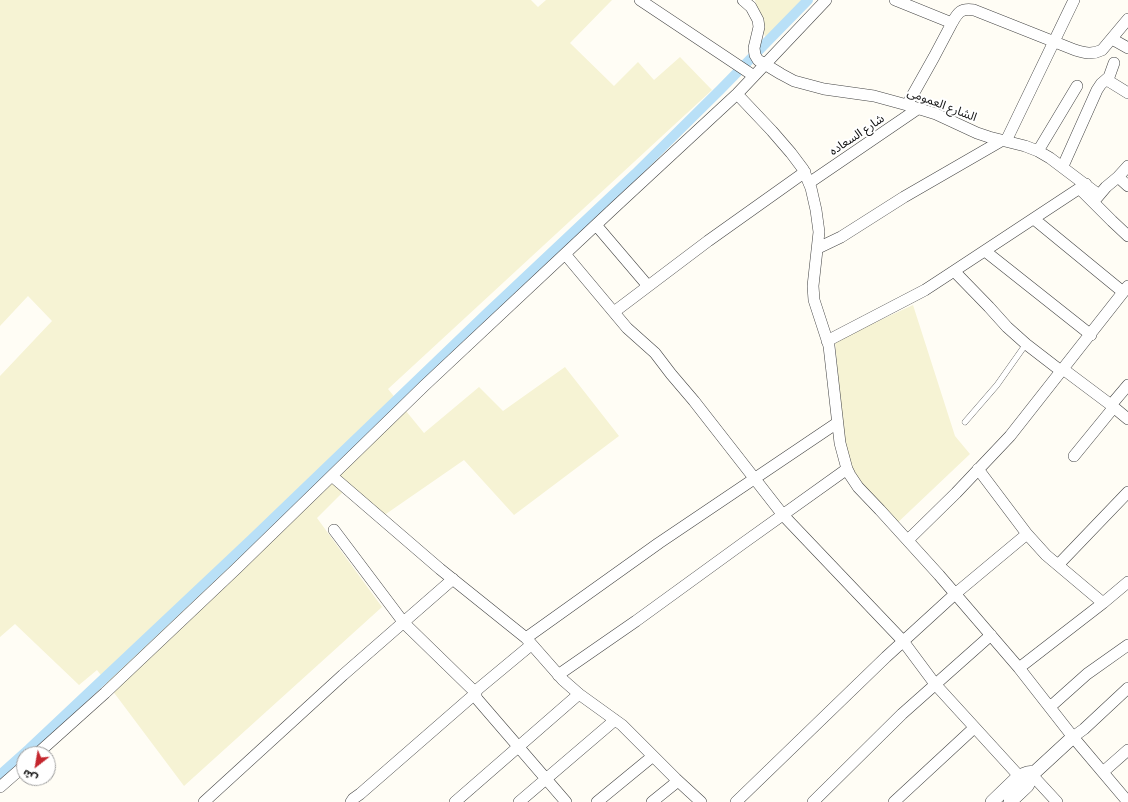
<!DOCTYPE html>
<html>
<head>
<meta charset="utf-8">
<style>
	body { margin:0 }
	#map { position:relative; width:1128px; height:802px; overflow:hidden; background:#fffdf5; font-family:"Roboto Serif","Noto Sans Arabic",serif }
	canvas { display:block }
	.north { position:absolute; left:16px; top:746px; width:40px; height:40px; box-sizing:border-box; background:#fff; border:1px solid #a0a0a0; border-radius:50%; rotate:211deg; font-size:11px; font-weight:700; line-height:16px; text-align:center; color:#111 }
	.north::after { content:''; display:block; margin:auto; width:14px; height:18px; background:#c4262e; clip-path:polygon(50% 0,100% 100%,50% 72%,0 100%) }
</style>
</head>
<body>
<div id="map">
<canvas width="1128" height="802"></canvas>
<div class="north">ش</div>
</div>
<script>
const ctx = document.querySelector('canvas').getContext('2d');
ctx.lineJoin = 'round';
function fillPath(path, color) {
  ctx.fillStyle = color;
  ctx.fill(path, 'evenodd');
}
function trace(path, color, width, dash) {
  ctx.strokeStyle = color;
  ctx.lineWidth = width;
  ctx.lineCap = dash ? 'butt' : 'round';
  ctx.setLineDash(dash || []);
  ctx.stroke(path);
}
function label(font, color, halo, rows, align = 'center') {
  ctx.font = font + ' "Roboto Serif","Noto Sans Arabic",serif';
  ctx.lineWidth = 4;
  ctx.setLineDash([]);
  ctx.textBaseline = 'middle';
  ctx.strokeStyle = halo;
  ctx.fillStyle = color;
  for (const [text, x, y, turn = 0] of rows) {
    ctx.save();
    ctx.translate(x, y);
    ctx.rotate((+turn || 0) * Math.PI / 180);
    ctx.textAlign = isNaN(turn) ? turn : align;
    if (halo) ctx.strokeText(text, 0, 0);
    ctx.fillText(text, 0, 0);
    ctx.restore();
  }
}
fillPath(new Path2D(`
	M0 0H531L538 7 546 0H612L570 43 614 86 638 62 654 80 680 57 712 90 388 389 424 433 479 387 503 411 565 367 619 436 514 515 464 460 383 516 349 486 317 518 382 607 184 786 97 670 79 685 15 624 0 637V376L52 321 28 296 0 326Z
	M755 0H805L766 40Z
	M913 305 955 436 970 454 893 527 846 475 835 341Z`), '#f6f3d4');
trace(new Path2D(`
	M0 775 29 749 252 539 486 314 635 174 720 90 808 0`), '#b9e0f7', 10);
const service = new Path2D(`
	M965 422 997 385 1026 344`);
const minor = new Path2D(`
	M640 0 754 76
	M743 0 751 7 758 20 759 27 754 48 755 55 758 60 781 74 794 81 824 89 874 96 907 105 936 114 977 133 989 137 1025 146 1038 151 1050 158 1099 195
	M895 0 952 23 934 57 907 105
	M952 23C958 12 961 8 974 10L1075 50C1085 53 1092 55 1102 50L1128 19
	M1112 39 1128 48
	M1107 80 1128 93
	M737 94 772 131 791 153 803 169 811 188 816 210 819 232 813 286 814 300 829 346 840 443 847 469 850 475 858 487 880 510 939 575 1019 668
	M1006 141 1074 0
	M1038 151 1077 86
	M1063 166 1097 90 1101 84 1109 77 1114 63
	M1118 177 1128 186
	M809 183 919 108
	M1080 189 1112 221 1128 236
	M1095 200 1106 187 1118 177 1128 166
	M1034 219 1123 292
	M596 225 648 286
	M818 248 841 237 904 197 1001 141
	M985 251 1091 335
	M565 254 627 328 655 353 671 374 694 401 783 515 903 641 935 684 1019 776
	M954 271 989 307 1007 327 1026 344 1061 371
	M614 312 708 241 805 172
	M827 341 925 290 954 271 1086 184
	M1063 369 1111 405 1128 419
	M1111 405 1128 385
	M1074 456 1114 407
	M978 469 1027 534 1046 555 1103 603
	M332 476 440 569 526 638 563 680 579 694 622 725 676 779 701 802
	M334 530 404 623 476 693 360 794 353 799 351 802
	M908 540 956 493 1010 436 1128 286
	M1058 565 1128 492
	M1128 582 1103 603 1019 668 1073 737 1128 802
	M526 638 659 543 837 423
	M531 645 478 689C475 693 475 696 478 700L566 802
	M558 675 636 621 742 544 847 469
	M1050 707 1087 674 1128 645
	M1073 737 1084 729 1128 688
	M37 754 105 693 236 569 424 386 615 207 737 94 826 0
	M1103 772 1128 750
	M1033 776 1057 802
	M0 787 24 766
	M204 802 343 675 453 579
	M455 802 579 694
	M519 802 615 720
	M597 802 653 756
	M652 802 678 781
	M736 802 886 657 955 594 1027 534
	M813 802 902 714 991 635
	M894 802 974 728`);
const tertiary = new Path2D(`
	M992 802 1019 776 1027 773 1035 772
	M1010 802 1027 786 1035 772 1073 737`);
trace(service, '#444', 6);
trace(minor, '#444', 12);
trace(tertiary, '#444', 14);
trace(service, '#fff', 5.5);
trace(minor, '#fff', 11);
trace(tertiary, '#fff', 13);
label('12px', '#111', '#fff', [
	["الشارع العمومى",942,105,21],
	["شارع السعاده",857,135,-34]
]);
</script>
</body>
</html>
